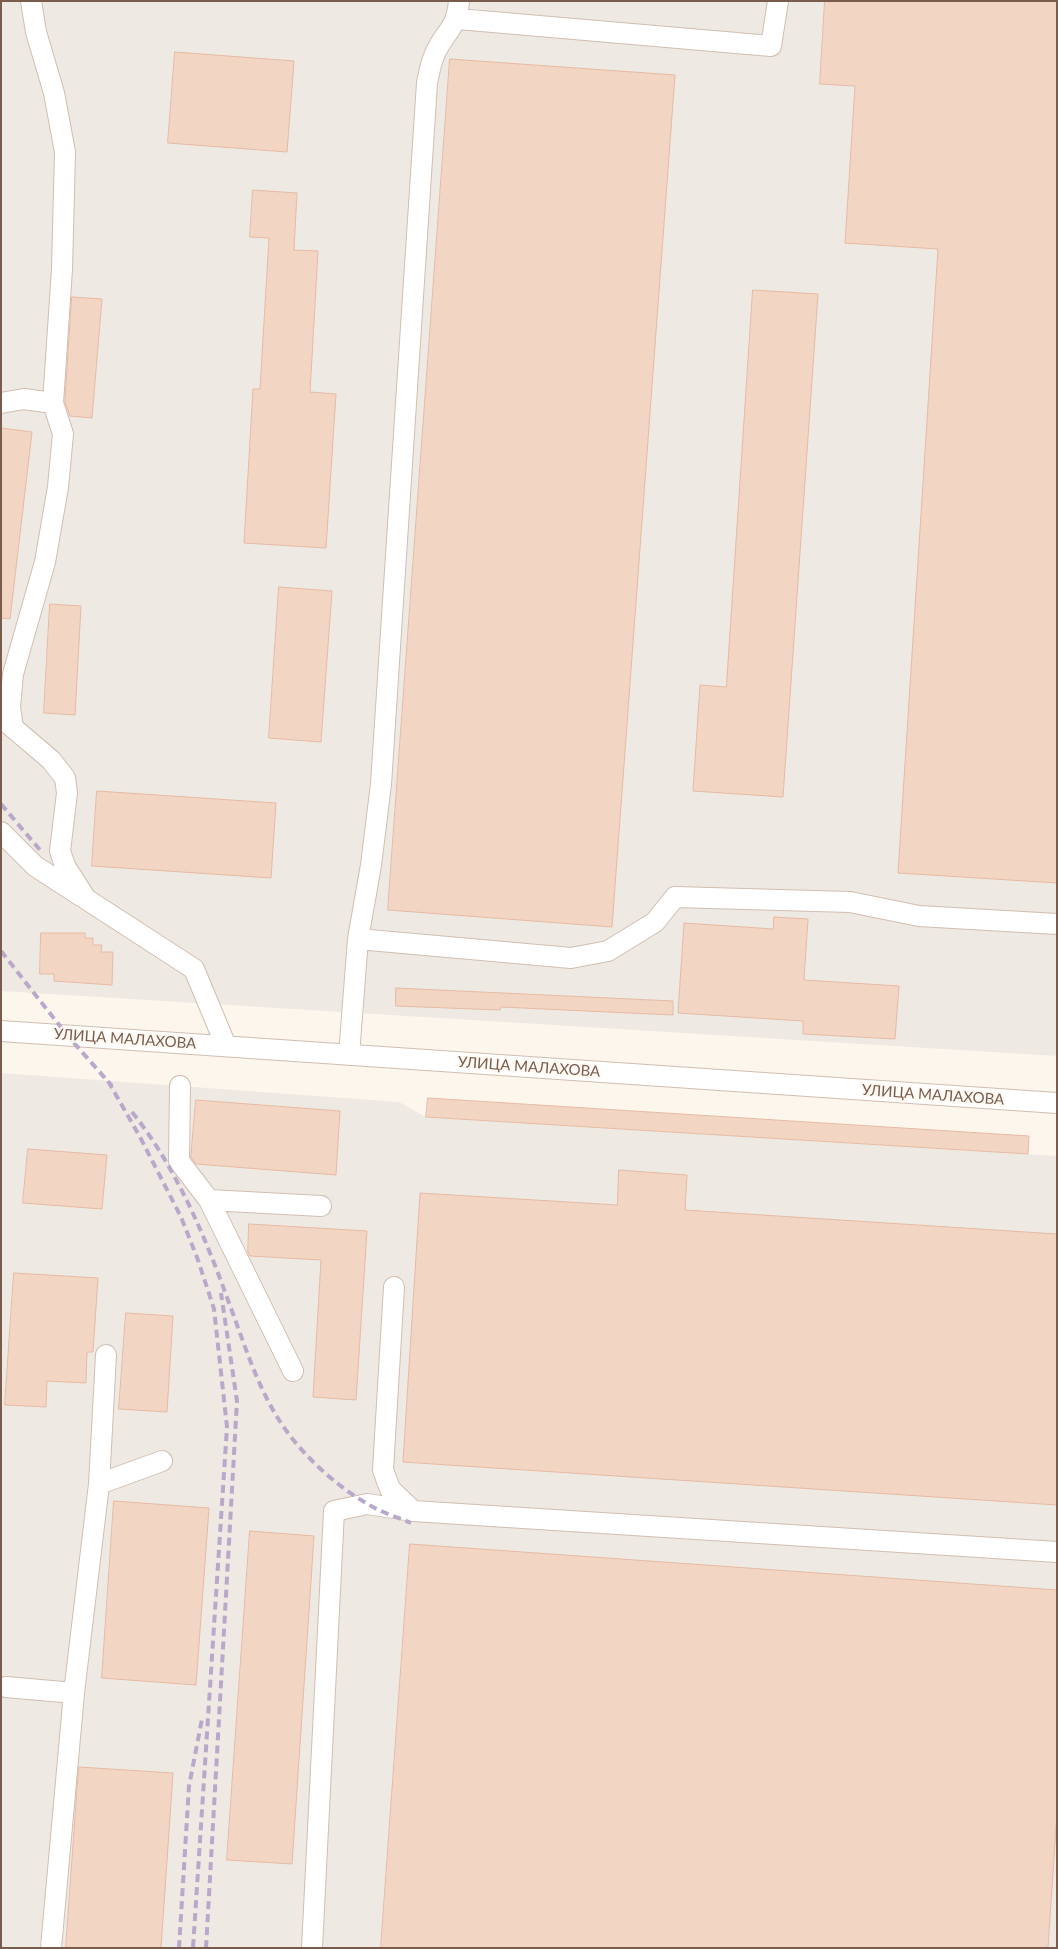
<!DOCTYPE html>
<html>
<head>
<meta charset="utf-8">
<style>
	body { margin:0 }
	#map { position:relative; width:1058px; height:1949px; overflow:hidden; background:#fdf6ec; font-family:Lato,sans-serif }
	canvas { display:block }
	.frame { position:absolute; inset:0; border:2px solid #7a5c4d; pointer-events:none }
</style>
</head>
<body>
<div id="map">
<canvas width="1058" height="1949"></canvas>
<div class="frame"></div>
</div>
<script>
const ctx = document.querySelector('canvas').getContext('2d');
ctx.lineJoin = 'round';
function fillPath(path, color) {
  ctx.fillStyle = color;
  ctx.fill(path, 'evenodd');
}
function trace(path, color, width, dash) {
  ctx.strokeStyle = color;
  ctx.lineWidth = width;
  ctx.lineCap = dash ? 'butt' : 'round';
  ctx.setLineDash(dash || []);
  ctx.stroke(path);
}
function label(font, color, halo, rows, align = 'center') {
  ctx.font = font + ' Lato,sans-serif';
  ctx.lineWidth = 4.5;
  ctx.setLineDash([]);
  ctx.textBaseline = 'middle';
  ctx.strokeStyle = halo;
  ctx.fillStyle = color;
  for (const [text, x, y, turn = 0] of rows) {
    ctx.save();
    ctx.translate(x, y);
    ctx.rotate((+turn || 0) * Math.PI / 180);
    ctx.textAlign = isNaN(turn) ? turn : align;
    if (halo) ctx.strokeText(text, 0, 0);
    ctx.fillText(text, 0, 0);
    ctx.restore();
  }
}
fillPath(new Path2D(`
	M1 1H1057V1056L1 991Z
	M1 1073 399 1102 426 1117 1057 1156V1948H1Z`), '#efe9e4');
const building = new Path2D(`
	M825 1H1057V883L898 873 938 249 845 243 855 86 820 84Z
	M175 52 294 61 287 152 168 143Z
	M450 59 675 75 612 927 388 910Z
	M253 190 297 193 294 250 318 251 310 392 336 394 326 548 244 543 253 389H260L269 238 250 237Z
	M753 290 818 294 783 797 693 791 700 685 726 687Z
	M72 297 102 299 92 418 70 416 65 402Z
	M1 428 32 432 10 619 1 618Z
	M279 587 332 591 321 742 269 738Z
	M50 604 81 606 75 715 44 713Z
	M97 791 276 803 271 878 92 866Z
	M774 917 808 919 804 980 899 986 895 1039 803 1034V1021L678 1013 684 923 773 929Z
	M41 933H85V938H93V945H102L101 952H113L112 985 54 981V974H40Z
	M396 988 673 1001V1015L501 1007 500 1010 396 1006Z
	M428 1098 1029 1136 1028 1154 426 1117Z
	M196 1100 340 1111 336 1175 196 1164 191 1157Z
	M28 1149 107 1155 102 1209 23 1203Z
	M619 1170 687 1175 685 1210 1057 1234V1505L403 1462 420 1193 617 1205Z
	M249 1224 367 1231 356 1400 313 1397 321 1260 250 1256 248 1252Z
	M14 1273 98 1278 93 1352H87L86 1383 47 1381 46 1407 5 1405Z
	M126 1313 173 1316 167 1412 119 1409Z
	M114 1501 209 1508 196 1685 102 1678Z
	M250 1531 314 1536 292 1864 227 1860Z
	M410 1544 1057 1590V1812L1048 1948H381Z
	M79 1767 173 1773 161 1948H66Z`);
fillPath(building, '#f3d5c3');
trace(building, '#e6bba3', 1);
const minor = new Path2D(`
	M458 19 771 46 778 1
	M1 403 24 399 53 403
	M4 720 51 760 65 778 67 793 60 851 65 866 86 899 194 969 226 1046
	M13 728 10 707 13 674 45 562 58 487 63 434 53 403 62 269 65 152 54 93 36 32 31 1
	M1 832 35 866 81 896
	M358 939 371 865 381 784 427 83C430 69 432 56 440 44 451 27 457 23 459 1
	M1 1031 1057 1103
	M349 1055 358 939 571 958 608 951 655 922 675 897 850 902 919 916 1057 924
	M180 1086 179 1161 209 1200 321 1206
	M209 1200 293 1371
	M394 1287 383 1470 390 1489 413 1511
	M99 1484 162 1461
	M6 1687 74 1693
	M51 1948 74 1693 99 1484 106 1355
	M312 1948 334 1511 367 1504 413 1511 1057 1552`);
trace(minor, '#d1beb0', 22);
trace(minor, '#fff', 20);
trace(new Path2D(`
	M1 804 40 850
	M1 951 67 1035 112 1086
	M108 1081 140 1137 181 1217 198 1260 214 1309 227 1427 193 1948
	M132 1112C176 1167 205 1236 229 1303 246 1348 259 1394 288 1433 308 1460 337 1486 366 1503 380 1512 397 1517 411 1523
	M179 1948 189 1786 202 1719
	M206 1948 237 1401 221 1293`), '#b9a8c9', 4, [8, 5]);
label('15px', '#7a5c4d', '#fffaf3', [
	["УЛИЦА МАЛАХОВА",125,1039,4],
	["УЛИЦА МАЛАХОВА",529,1067,4],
	["УЛИЦА МАЛАХОВА",933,1095,4]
]);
</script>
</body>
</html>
